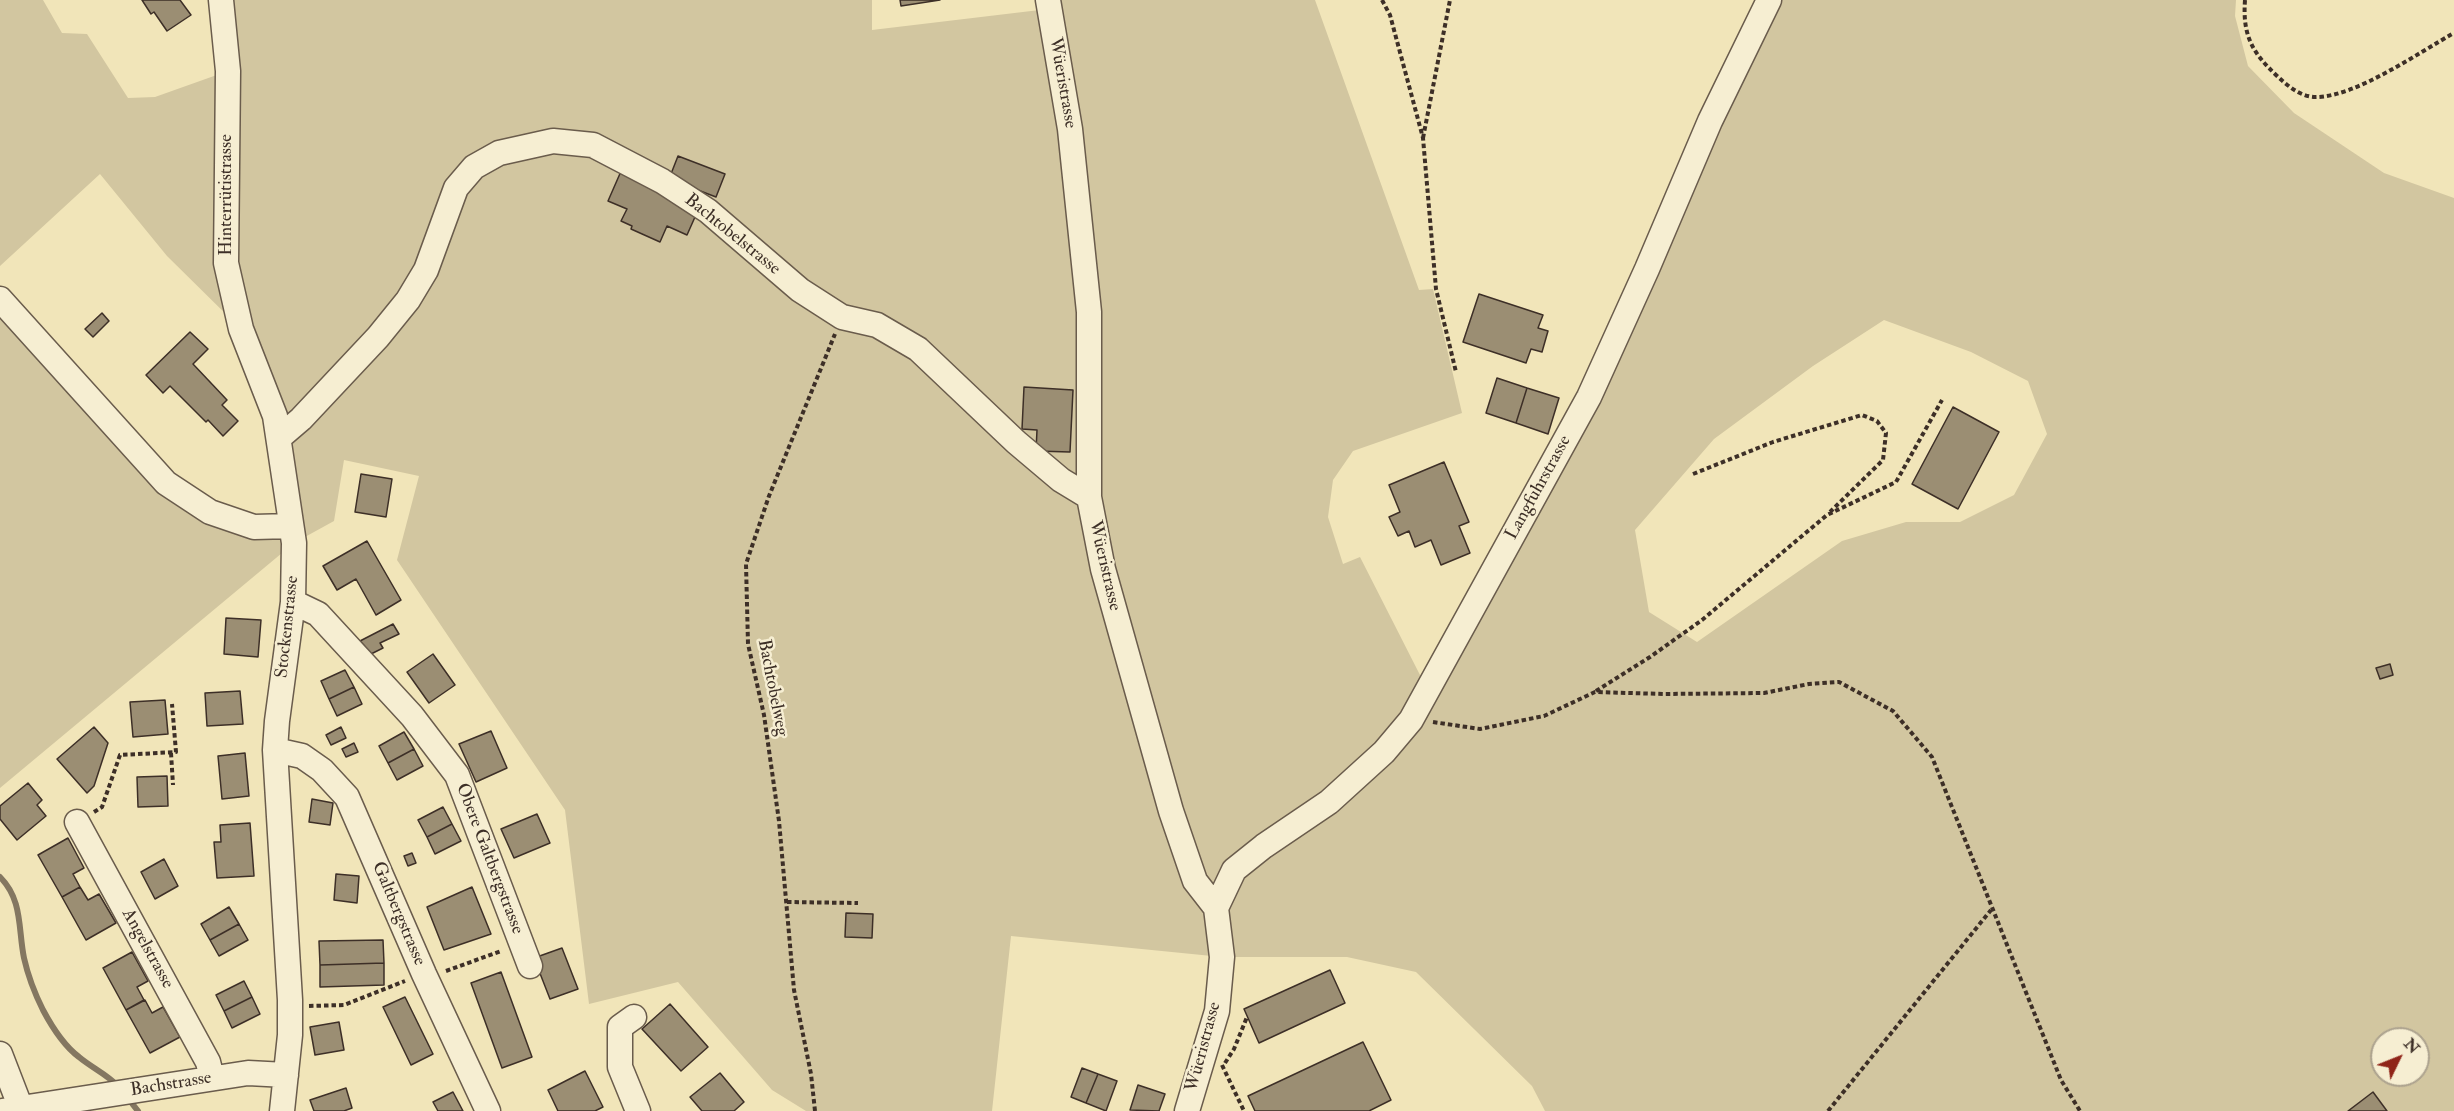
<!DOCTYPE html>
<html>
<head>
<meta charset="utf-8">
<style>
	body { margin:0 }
	#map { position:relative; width:2454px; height:1111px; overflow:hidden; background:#f1e5b9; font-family:"IM FELL Double Pica",serif }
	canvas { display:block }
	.north { position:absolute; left:2370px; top:1027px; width:60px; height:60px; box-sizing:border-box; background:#f6eed2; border:2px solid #aca28e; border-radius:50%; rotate:47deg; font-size:16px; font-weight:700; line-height:24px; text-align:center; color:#3d2f27 }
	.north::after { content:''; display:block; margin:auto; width:21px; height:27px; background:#8f2418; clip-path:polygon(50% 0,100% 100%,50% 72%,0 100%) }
</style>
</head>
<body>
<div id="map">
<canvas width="2454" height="1111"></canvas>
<div class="north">N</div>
</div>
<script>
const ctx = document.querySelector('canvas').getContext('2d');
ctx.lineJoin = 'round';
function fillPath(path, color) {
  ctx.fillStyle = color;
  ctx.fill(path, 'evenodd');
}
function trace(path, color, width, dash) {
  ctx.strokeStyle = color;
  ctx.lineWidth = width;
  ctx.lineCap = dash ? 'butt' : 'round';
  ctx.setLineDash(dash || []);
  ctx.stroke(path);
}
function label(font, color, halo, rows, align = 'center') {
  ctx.font = font + ' "IM FELL Double Pica",serif';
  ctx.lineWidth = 5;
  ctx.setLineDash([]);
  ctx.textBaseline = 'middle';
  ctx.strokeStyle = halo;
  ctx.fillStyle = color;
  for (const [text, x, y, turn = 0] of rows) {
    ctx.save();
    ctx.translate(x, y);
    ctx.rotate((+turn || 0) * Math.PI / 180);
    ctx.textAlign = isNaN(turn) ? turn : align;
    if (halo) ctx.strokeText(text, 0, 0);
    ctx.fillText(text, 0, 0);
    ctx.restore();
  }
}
fillPath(new Path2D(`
	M0 0H43L62 33 87 34 128 98 155 97 228 71 221 0H872V30L1048 9V0H1315L1419 290 1433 289 1462 413 1353 451 1333 480 1328 517 1343 564 1360 557 1421 677 1431 685 1589 397 1769 0H2236L2235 16 2248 66 2294 113 2384 173 2454 198V1111H1545L1532 1086 1416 972 1347 957H1222L1011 936 992 1111H806L772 1090 678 982 589 1004 565 810 397 560 419 476 344 460 334 521 294 543 0 788V299L210 512 291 526 241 329 167 256 100 174 0 266ZM1884 320 1971 352 2028 381 2047 434 2014 495 1960 522H1906L1842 541 1697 642 1649 612 1635 530 1714 439 1813 366ZM2382 1039H2418V1075H2382Z`), '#d2c6a0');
trace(new Path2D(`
	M0 877C23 900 18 929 24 958 28 976 35 994 43 1010 52 1027 63 1045 79 1057 92 1068 107 1074 119 1087
	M127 1097 138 1111`), '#847761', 6);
const building = new Path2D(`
	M142 0H180L191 15 167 31 154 12 151 14Z
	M900 0H940L901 6Z
	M678 156 725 174 716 197 669 179Z
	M622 169 699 208 687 235 667 226 660 242 631 229 632 226 621 221 627 209 608 201Z
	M1479 294 1543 315 1538 328 1548 331 1542 352 1531 349 1526 363 1463 342Z
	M102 313 109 321 93 337 85 329Z
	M190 332 208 349 193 364 227 400 222 405 238 421 223 436 208 420 206 422 170 386 163 393 146 375Z
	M1497 378 1527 388 1516 423 1486 413Z
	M1024 387 1073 390 1070 452 1036 451 1037 430 1022 429Z
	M1527 388 1559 398 1548 434 1516 423Z
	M1953 407 1999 432 1958 509 1912 484Z
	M1444 462 1469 522 1459 526 1470 553 1441 565 1431 540 1415 547 1409 531 1398 536 1389 517 1400 512 1389 485Z
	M361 474 392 479 386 517 355 512Z
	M367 541 401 600 376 615 356 579 337 590 323 566Z
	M226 618 261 620 258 657 224 654Z
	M393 624 399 634 380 643 383 648 371 654 360 641Z
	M433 654 455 685 429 703 407 672Z
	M2390 664 2393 675 2380 679 2376 668Z
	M345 670 354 687 329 699 321 681Z
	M354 687 362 704 337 716 329 699Z
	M240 691 243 724 207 726 205 693Z
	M165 700 168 734 133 737 130 702Z
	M94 727 108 743 94 786 87 793 57 759Z
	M341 727 346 738 331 745 326 735Z
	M491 731 507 768 476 782 459 744Z
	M404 732 414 749 388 763 379 746Z
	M354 743 358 752 346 757 342 749Z
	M414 749 423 766 397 780 388 763Z
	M245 753 249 796 222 799 218 756Z
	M167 776 168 806 138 807 137 777Z
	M28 783 42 800 37 805 46 816 17 840 0 819V806Z
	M312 799 333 803 330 825 309 822Z
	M443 807 452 824 427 837 418 820Z
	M537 814 550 843 514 858 501 829Z
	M250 823 254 876 217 878 214 842H221L220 825Z
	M452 824 461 841 435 854 427 837Z
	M68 838 84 868 73 874 80 887 62 897 38 855Z
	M412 853 416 863 408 866 404 856Z
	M164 859 178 886 155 899 141 872Z
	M336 874 359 876 357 903 334 900Z
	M80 887 88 900 99 894 116 923 86 940 62 897Z
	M472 887 491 934 444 950 427 907Z
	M229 907 239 924 210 940 201 924Z
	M846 913 873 914 872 938 845 937Z
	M239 924 248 940 219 956 210 940Z
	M383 940 384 963 320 965 319 941Z
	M562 948 578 989 550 999 534 958Z
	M132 952 148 981 137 987 144 1000 126 1010 103 968Z
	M384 963V985L320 987V965Z
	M1330 970 1345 1003 1259 1043 1244 1009Z
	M501 972 532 1057 502 1068 471 983Z
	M244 981 252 997 224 1011 216 995Z
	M252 997 260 1014 232 1028 224 1011Z
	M405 997 433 1054 411 1065 383 1007Z
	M145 1000 152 1013 163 1007 180 1037 150 1053 126 1010Z
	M670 1004 708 1047 681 1071 642 1029Z
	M339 1022 344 1050 315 1055 310 1027Z
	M1363 1042 1391 1100 1369 1111H1255L1248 1096Z
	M1082 1068 1098 1074 1086 1103 1071 1097Z
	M585 1071 603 1107 595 1111H558L548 1090Z
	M720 1073 744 1102 734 1111H702L690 1097Z
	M1098 1074 1117 1081 1106 1111 1086 1103Z
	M1138 1085 1165 1094 1159 1111 1130 1110Z
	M346 1088 352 1108 344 1111H314L310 1100Z
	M453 1092 463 1111H438L433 1102Z
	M2373 1092 2387 1111H2348Z`);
fillPath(building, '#9b8e73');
trace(building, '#3d2f27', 1.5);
const minor = new Path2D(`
	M221 0 228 71 226 263 241 329 275 416 294 543 293 602 277 721 275 750 290 1000V1035L282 1111
	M1048 0 1070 129 1089 312V497L1103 569 1171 811 1195 881 1216 908 1222 957 1217 1011 1187 1111
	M0 299 166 483 210 512 254 527 291 526
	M280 437 301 419 378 337 408 300 426 270 456 188 474 167 499 153 553 141 593 145 662 181 708 211 800 290 842 317 877 325 918 349 1016 442 1061 480 1089 497
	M293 602 318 614 412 716 457 775 530 966
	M275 750 302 756 322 770 347 797 424 974 488 1111
	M77 822 208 1062 212 1078
	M1216 908 1234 870 1264 846 1329 802 1384 752 1411 720 1589 397 1647 269 1710 121 1769 0
	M634 1017 620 1027V1067L638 1111
	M0 1054 22 1111
	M2 1111 248 1073 286 1075`);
trace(minor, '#6a5c4c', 27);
trace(new Path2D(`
	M1382 0 1390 15 1423 138 1436 289 1456 372
	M2245 0C2243 28 2248 46 2268 67 2280 79 2298 98 2317 97 2357 96 2418 53 2454 33
	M1423 138 1450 0
	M1693 474 1773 442 1862 415 1877 421 1886 433 1883 460 1830 512
	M1596 691 1650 657 1702 620 1827 515 1896 482 1942 400
	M1433 722 1480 729 1544 716 1595 692 1664 694 1764 693 1809 684 1839 682 1893 711 1932 757 2061 1080 2080 1111
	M171 753 173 785
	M94 812 102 807 120 755 176 752 172 704
	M787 902 858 903
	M446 971 501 951
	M309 1006 344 1005 405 981
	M1225 1063 1234 1049 1247 1017
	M1222 1065 1244 1111
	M815 1111 811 1074 794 990 779 821 764 715 748 644 746 564 769 496 835 334
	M1828 1111 1991 910`), '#3d2f27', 4, [4.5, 3]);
trace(minor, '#f6eed2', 24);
label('18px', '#3d2f27', '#f6eed2', [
	["Wüeristrasse",1062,83,80],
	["Hinterrütistrasse",227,195,-90],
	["Bachtobelstrasse",732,235,39],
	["Langfuhrstrasse",1539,488,-61],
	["Wüeristrasse",1104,566,77],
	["Stockenstrasse",288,627,-84],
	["Bachtobelweg",772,688,79],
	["Obere Galtbergstrasse",489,859,69],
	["Galtbergstrasse",398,914,67],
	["Angelstrasse",147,949,61],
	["Wüeristrasse",1204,1047,-75],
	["Bachstrasse",171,1085,-9]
]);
</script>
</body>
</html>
